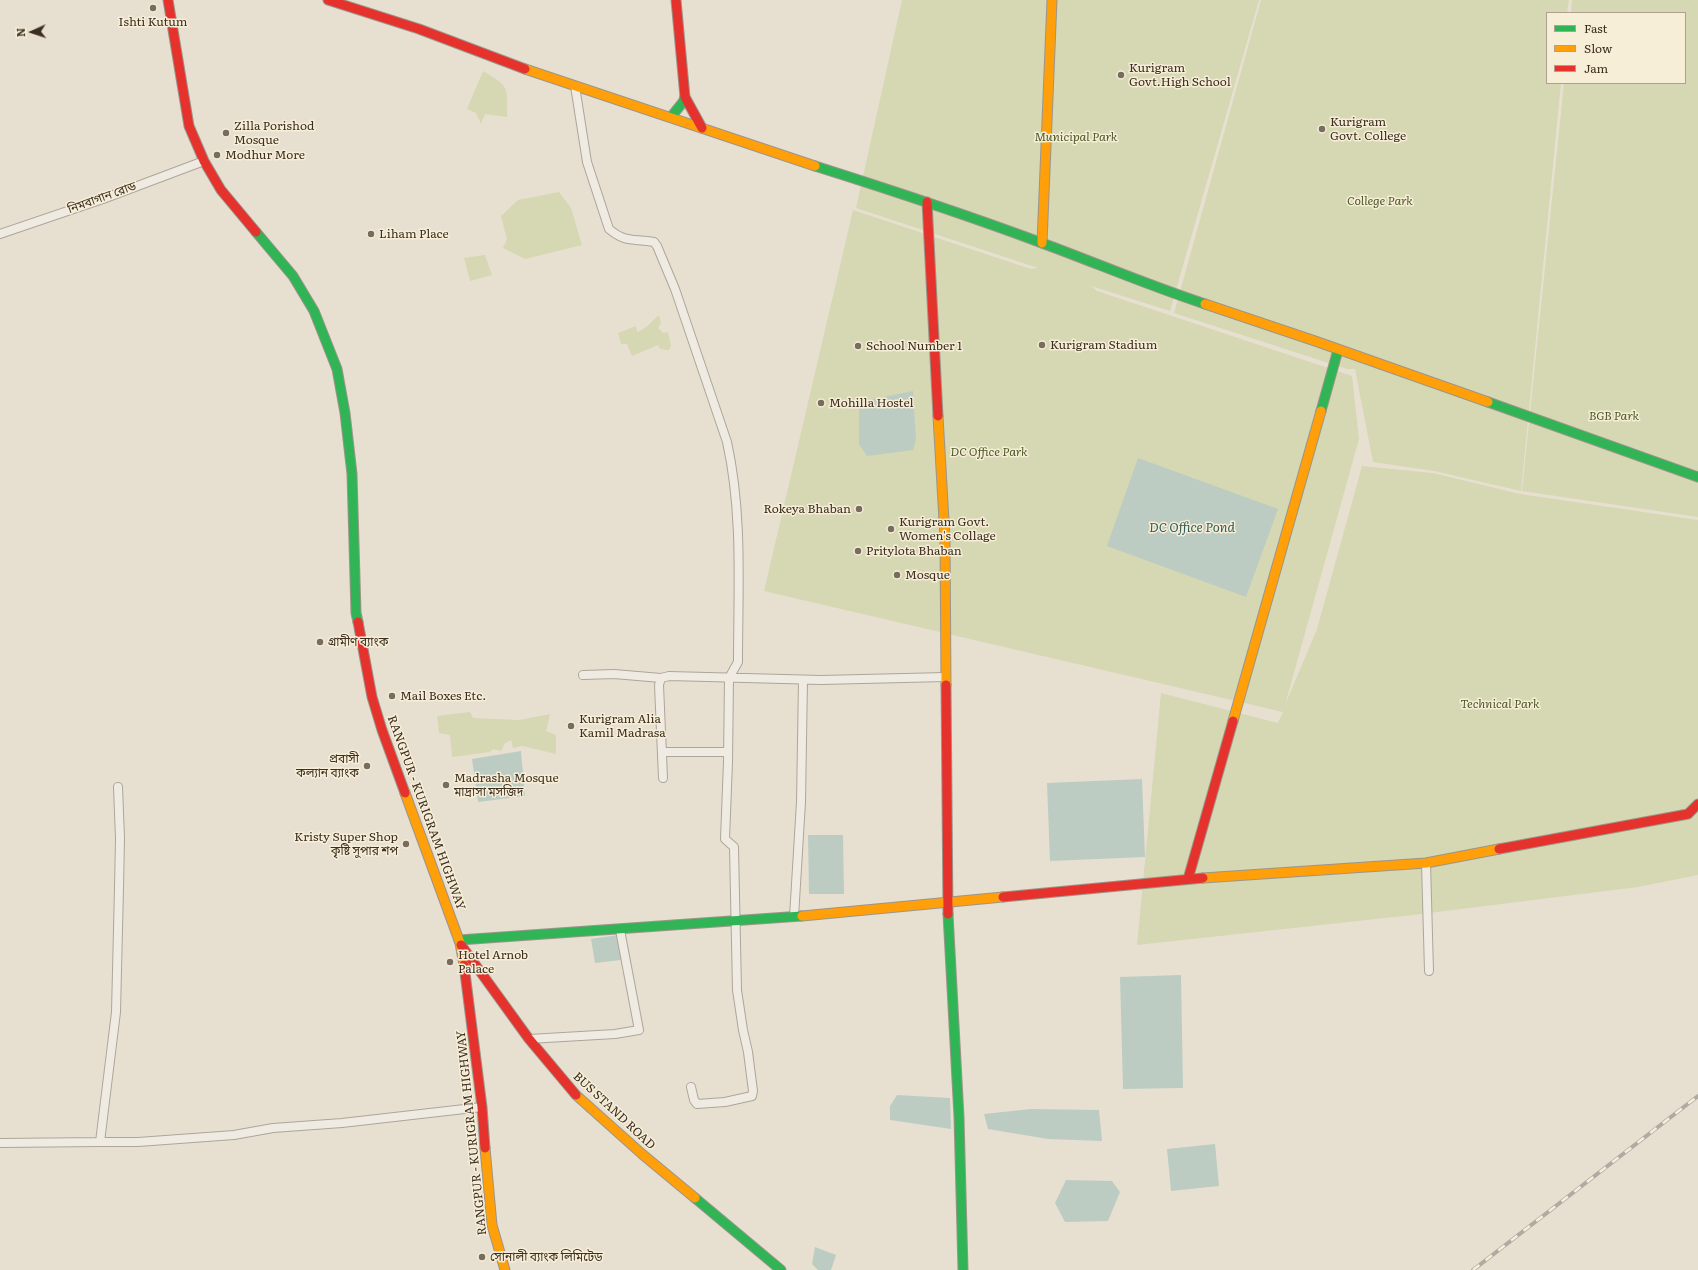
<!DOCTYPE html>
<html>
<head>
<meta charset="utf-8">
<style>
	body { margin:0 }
	#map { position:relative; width:1698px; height:1270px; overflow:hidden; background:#e7e0d1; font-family:Literata,serif }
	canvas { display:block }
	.legend { position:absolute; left:1546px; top:12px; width:140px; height:72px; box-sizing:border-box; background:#f7eed8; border:1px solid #ada18e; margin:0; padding:5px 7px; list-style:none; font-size:12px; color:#3d2e20 }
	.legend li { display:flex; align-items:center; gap:8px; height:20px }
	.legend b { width:20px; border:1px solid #ada18e }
	.north { position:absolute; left:12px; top:12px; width:40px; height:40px; -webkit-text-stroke:3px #f7eed8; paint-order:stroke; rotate:267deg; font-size:11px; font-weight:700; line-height:16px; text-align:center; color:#3d2e20 }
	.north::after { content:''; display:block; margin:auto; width:14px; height:18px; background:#3d2e20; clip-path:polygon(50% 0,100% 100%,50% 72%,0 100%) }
</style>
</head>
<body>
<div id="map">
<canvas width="1698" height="1270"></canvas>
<ul class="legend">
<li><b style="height:5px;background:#30b455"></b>Fast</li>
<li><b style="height:5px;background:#ff9f0a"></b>Slow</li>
<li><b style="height:5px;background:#e5322d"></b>Jam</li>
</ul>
<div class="north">N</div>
</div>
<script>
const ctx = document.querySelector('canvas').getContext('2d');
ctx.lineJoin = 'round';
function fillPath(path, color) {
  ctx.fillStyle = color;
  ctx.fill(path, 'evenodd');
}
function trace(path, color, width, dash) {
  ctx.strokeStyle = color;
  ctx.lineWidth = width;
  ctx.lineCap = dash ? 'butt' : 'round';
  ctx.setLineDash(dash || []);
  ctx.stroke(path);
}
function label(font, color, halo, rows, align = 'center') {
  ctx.font = font + ' Literata,"Noto Sans Bengali",serif';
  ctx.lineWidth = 3;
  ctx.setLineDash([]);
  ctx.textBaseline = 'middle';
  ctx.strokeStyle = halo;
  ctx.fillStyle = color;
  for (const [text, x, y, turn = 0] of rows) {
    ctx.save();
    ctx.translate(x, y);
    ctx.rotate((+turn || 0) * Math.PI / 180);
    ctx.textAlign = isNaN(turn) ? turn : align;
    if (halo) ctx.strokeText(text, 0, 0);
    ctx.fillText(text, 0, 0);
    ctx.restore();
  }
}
fillPath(new Path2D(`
	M902 0H1259L1170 311 1091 286 1097 291 1352 376 1359 439 1285 705 1317 629 1362 466 1433 473 1520 494 1698 520V875L1638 887 1413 915 1137 945 1161 693 1278 723 1283 712 764 591 853 210 1031 269 1038 268 856 208Z
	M1261 0H1569L1567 13H1547V83H1561L1521 491 1434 471 1373 462 1355 369H1347L1174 313Z
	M1572 0H1698V517L1522 491 1564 83H1685V13H1571Z
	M483 71C510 87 507 86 507 117L485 114 481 124 476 113 467 109Z
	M559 192 571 208 582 245 525 259 503 248 507 239 501 216 518 200Z
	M485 255 492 275 470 281 464 258Z
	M659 315 661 323 658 328 663 333 668 332 671 346 669 350 660 349 658 345 632 356 627 344H621L618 333 636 326 637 332 645 328Z
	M470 712 473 718 519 720 550 714 546 731 556 735V754L522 746 513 748 511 740 505 743 501 751 493 749 490 752 452 757 450 735 439 733 437 716Z`), '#d6d7b3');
fillPath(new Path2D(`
	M913 391 916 440 913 450 867 456 859 444V402Z
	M1138 458 1278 509 1246 597 1107 546Z
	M521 751 525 796 478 802 472 759Z
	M1142 779 1145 857 1050 861 1047 783Z
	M808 835H843L844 894H809Z
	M618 935 621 960 595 963 591 939Z
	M1181 975 1183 1088 1123 1089 1120 977Z
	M897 1095 950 1098 951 1129 890 1120V1106Z
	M1031 1109 1099 1110 1102 1141 1048 1139 988 1129 984 1114Z
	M1215 1144 1219 1186 1171 1191 1167 1149Z
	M1066 1180 1112 1181 1120 1192 1108 1221 1065 1222 1055 1203Z
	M815 1247 836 1255 831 1270H818L812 1264Z`), '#bcccc2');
const street = new Path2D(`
	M575 86 587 162 609 229C627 244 634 238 654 242L657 246 675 289 727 442C743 514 738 589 738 662L729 678 728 762 725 839 734 847 737 990 743 1030 748 1052 753 1091 752 1096 725 1102 697 1104 694 1100 691 1087
	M0 234 103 199 204 161
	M583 675 614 674 661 678
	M662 752H728
	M663 778 659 685 661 678 669 676 821 680 946 677
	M118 787 120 838 119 888 116 1012 100 1142H138L234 1135 273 1128 342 1123 482 1107
	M1426 863 1429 971
	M794 917 801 802 803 680
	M529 1039 615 1034 639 1030 620 930
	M0 1143 100 1142`);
const fast = new Path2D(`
	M671 117 683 102 685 97
	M815 166C891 190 967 215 1042 243 1096 263 1150 286 1205 304
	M256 232 293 276 314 311 337 369 345 413 352 474 356 613 358 622
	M1488 402 1698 477
	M1321 411 1338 350
	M948 914 959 1117 963 1270
	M459 940 802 916
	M695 1198 781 1270`);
const slow = new Path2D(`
	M525 69 815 166
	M1042 243 1052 0
	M1205 304 1315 341 1488 402
	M938 416 945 538 946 685
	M1233 721 1321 411
	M405 793 460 943 464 965
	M1203 878 1426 863 1499 849
	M802 916 1003 897
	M576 1095 642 1154 695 1198
	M485 1148 492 1225 505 1270`);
const jam = new Path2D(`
	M168 0 189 126 204 161 221 190 256 232
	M328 0 419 29 525 69
	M676 0 685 97 702 128
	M927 202 938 416
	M358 622 372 697 382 730 405 793
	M946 685 948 914
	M1499 849 1688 814 1698 804
	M1188 879 1233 721
	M1003 897 1203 878
	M461 945 529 1039 576 1095
	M464 965 482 1107 485 1148`);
trace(street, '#ada599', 10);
trace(fast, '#9c958a', 11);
trace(slow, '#9c958a', 11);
trace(jam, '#9c958a', 11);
trace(street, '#efebe3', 8);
trace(fast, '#30b455', 9);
trace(slow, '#ff9f0a', 9);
trace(jam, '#e5322d', 9);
const rail = new Path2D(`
	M1473 1270 1698 1096`);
trace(rail, '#afaaa2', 4);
trace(rail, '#f7eed8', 2.5, [8]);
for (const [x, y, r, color] of [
	[153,8,4,"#786c5e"],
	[1121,75,4,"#786c5e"],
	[1322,129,4,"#786c5e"],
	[226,133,4,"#786c5e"],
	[217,155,4,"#786c5e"],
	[371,234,4,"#786c5e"],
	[1042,345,4,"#786c5e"],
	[858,346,4,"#786c5e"],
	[821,403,4,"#786c5e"],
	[859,509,4,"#786c5e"],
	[891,529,4,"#786c5e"],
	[858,551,4,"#786c5e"],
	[897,575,4,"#786c5e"],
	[320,642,4,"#786c5e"],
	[392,696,4,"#786c5e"],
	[571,726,4,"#786c5e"],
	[367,766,4,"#786c5e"],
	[446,785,4,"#786c5e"],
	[406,844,4,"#786c5e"],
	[450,962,4,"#786c5e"],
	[482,1257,4,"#786c5e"]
]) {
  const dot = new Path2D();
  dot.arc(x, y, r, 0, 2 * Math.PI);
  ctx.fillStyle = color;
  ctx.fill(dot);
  trace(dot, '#f7eed8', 1.5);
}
label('12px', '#3d2e20', '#f7eed8', [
	["Ishti Kutum",153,22,"center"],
	["Kurigram",1129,68],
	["Govt.High School",1129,82],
	["Kurigram",1330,122],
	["Govt. College",1330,136],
	["Zilla Porishod",234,126],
	["Mosque",234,140],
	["Modhur More",225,155],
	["Liham Place",379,234],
	["Kurigram Stadium",1050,345],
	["School Number 1",866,346],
	["Mohilla Hostel",829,403],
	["Rokeya Bhaban",851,509,"right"],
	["Kurigram Govt.",899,522],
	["Women's Collage",899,536],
	["Pritylota Bhaban",866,551],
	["Mosque",905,575],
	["গ্রামীণ ব্যাংক",328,642],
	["Mail Boxes Etc.",400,696],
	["Kurigram Alia",579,719],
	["Kamil Madrasa",579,733],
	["প্রবাসী",359,759,"right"],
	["কল্যান ব্যাংক",359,773,"right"],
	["Madrasha Mosque",454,778],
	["মাদ্রাসা মসজিদ",454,792],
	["Kristy Super Shop",398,837,"right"],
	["কৃষ্টি সুপার শপ",398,851,"right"],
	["Hotel Arnob",458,955],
	["Palace",458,969],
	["সোনালী ব্যাংক লিমিটেড",490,1257]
], 'left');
label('italic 12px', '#4d5a26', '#f7eed8', [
	["Municipal Park",1076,137],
	["College Park",1380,201],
	["BGB Park",1614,416],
	["DC Office Park",989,452],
	["Technical Park",1500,704]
]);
label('12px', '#3d2e20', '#f7eed8', [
	["নিমবাগান রোড",102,198,-20],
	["RANGPUR - KURIGRAM HIGHWAY",426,813,70],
	["BUS STAND ROAD",614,1111,43],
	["RANGPUR - KURIGRAM HIGHWAY",472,1133,-96]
]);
label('italic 13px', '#2f5d5a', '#f7eed8', [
	["DC Office Pond",1192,528]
]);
</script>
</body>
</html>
